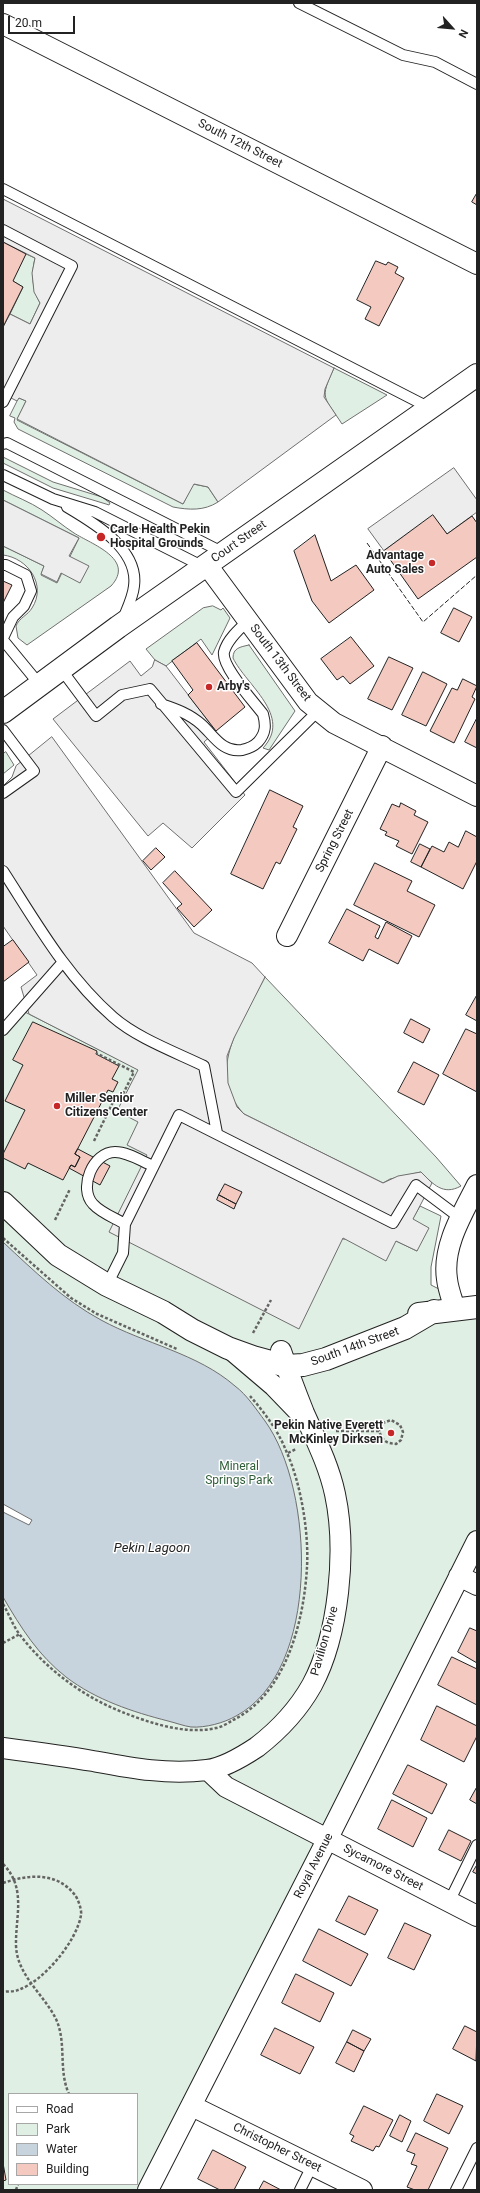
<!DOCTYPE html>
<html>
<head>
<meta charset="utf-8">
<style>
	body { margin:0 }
	#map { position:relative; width:480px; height:2193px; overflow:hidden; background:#fff; font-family:Roboto,sans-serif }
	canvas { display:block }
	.frame { position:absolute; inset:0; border:4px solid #222; pointer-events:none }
	.legend { position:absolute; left:8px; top:2093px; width:130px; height:92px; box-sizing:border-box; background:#fff; border:1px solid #a7a7a7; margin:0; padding:5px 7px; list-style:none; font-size:12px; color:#222 }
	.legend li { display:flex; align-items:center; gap:8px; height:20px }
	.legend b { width:20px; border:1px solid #a7a7a7 }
	.north { position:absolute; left:432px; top:8px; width:40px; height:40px; -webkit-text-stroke:3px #fff; paint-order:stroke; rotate:117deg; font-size:11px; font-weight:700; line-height:16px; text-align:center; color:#222 }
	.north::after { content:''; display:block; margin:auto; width:14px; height:18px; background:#222; clip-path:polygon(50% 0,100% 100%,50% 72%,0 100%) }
	.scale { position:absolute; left:8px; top:16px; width:67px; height:18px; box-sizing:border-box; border:2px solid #222; border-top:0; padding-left:5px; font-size:12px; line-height:14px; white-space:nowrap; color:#222; -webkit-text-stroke:3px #fff; paint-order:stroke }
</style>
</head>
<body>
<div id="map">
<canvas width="480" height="2193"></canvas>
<div class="frame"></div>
<ul class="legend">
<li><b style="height:5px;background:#fff"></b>Road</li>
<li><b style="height:11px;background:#e0efe3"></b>Park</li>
<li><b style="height:11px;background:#c7d3dd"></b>Water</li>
<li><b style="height:11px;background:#f3c9c0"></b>Building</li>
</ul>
<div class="north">N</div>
<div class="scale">20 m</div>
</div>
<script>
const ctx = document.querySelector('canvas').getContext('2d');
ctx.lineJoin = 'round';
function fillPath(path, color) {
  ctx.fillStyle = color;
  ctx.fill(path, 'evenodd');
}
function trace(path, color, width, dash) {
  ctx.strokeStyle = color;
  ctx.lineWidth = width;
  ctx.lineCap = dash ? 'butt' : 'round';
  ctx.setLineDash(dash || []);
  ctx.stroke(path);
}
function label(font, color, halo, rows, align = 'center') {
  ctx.font = font + ' Roboto,sans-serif';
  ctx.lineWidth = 3;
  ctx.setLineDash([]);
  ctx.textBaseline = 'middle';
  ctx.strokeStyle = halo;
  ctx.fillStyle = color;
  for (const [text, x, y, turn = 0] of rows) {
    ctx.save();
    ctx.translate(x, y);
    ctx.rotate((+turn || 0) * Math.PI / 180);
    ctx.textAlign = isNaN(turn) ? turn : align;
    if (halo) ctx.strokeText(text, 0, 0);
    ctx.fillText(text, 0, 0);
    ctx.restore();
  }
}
const green = new Path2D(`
	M26 254 35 258C31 275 32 288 40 303L30 324 10 314 23 287 13 281Z
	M334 368 387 395 342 424C324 396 319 400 334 368Z
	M19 398 26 401 17 420 183 504 193 484 208 487 218 502C204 511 189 510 173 507L18 429 14 422 15 418 10 416Z
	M3 457 53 482 102 497 110 503 109 505 106 504 53 488 3 463Z
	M3 490C16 497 30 502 42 510 53 517 63 526 74 533 91 544 136 559 111 586L27 645 18 638 16 626C19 618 28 615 32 608 47 585 28 558 3 555V546L44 566 41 575 57 583 79 538 3 500Z
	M213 606 221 610 223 608 230 618 212 655 201 639 166 666 155 660 146 649 203 608Z
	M249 645 295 711 269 750 263 748C293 716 246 685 233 658 233 648 240 647 249 645Z
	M6 752 14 765 3 774V754Z
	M265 977 436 1157 461 1186C443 1196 433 1184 421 1172L390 1179 383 1183 244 1114C203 1071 244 1019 265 977Z
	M21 1010 196 1099 342 1239 396 1241 417 1251 412 1220 420 1206 441 1216 431 1267V1285L477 1308V1541L148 2190H3V1030ZM9 2094H137V2184H9Z`);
fillPath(green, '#e0efe3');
trace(green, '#6f6f6f', 1);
const parking = new Path2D(`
	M3 199 334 368 325 389 324 397 336 415 218 502 208 487 194 484 183 504 17 419 26 401 19 398 17 401 3 394V327L10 314 30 324 40 303 34 292 32 273 35 258 3 242Z
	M454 468 477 500V512L447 534 433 516 384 551 368 529Z
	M3 500 79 538 69 556 89 566 80 583 61 573 57 582 41 574 44 566 3 546Z
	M155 660 166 666 216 731 204 742 245 795 192 848 163 823 148 836 53 719 130 661 141 676 152 667Z
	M52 737 194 933 252 963 265 977 234 1038 227 1056 228 1083 237 1107 244 1114 383 1183 398 1176 421 1172 432 1183 413 1219 429 1228 417 1251 396 1241 386 1261 343 1238 299 1329 109 1232 147 1155 127 1145 138 1122 117 1111 138 1070 29 1014 21 987 37 975 3 926V786L12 777 16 766Z`);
fillPath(parking, '#ededed');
trace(parking, '#6f6f6f', 1);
const water = new Path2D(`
	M3 1242C34 1271 64 1300 101 1320 145 1344 197 1353 235 1386 247 1395 256 1409 265 1421 315 1490 321 1671 236 1716 224 1723 205 1728 191 1727 184 1726 176 1723 168 1721 133 1712 96 1700 66 1677 38 1655 21 1628 3 1597Z`);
fillPath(water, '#c7d3dd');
trace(water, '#6f6f6f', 1);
const pier = new Path2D(`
	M3 1504 32 1520 29 1525 3 1512Z`);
fillPath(pier, '#fff');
trace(pier, '#6f6f6f', 1);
const building = new Path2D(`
	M477 193V205L472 202Z
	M3 242 26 254 13 281 23 287 3 327Z
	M376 261 386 265 388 262 398 267 395 273 404 278 379 326 365 319 371 307 357 300Z
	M433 515 447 534 472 516 477 523V557L418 599 384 551Z
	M315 535 331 581 356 565 374 590 329 623 312 601 294 551Z
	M3 581 12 585 3 603Z
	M454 608 472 617 459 642 441 633Z
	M351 637 374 666 350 684 343 676 337 680 321 659Z
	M197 643 245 707 216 731 188 695 193 690 172 661Z
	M389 657 413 668 392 710 368 699Z
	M423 672 447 684 426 726 402 715Z
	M463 679 477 686 472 697 475 699 454 743 430 731 452 688 457 690Z
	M477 718V748L465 742Z
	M270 790 303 806 293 827 297 829 280 864 276 862 263 889 231 874Z
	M401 803 416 811 414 815 428 822 412 854 396 846 399 841 385 835 387 832 380 829 392 804 399 807Z
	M466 831 477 837V861L463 889 421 867 432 846 444 852 449 842 458 847Z
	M420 844 430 849 421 867 411 862Z
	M156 848 165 857 151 870 143 861Z
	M375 863 412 881 407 891 435 905 419 937 354 905Z
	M175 871 212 910 194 927 177 908 182 904 163 883Z
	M347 909 380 926 375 937 378 939 386 922 412 936 398 964 369 949 363 961 329 943Z
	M13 940 29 962 3 982V947Z
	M477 995V1021L466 1015Z
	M411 1019 430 1029 423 1043 404 1033Z
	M33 1022 97 1051 96 1054 119 1066 112 1079 118 1082 113 1092 108 1090 75 1154 80 1157 75 1167 71 1165 63 1180 28 1163 25 1169 3 1158V1154L25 1110 5 1101 23 1065 13 1060Z
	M466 1029 477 1034V1092L443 1074Z
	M414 1062 439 1075 424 1105 398 1092Z
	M78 1149 110 1166 100 1185 69 1168 71 1165 75 1167 80 1157 75 1154Z
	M225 1184 242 1192 236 1204 219 1195Z
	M219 1195 236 1204 234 1209 217 1200Z
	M470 1628 477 1631V1663L458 1652Z
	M452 1657 477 1669V1705L438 1685Z
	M437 1706 477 1726V1736L464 1762 421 1740Z
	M408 1765 447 1784 432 1814 393 1794Z
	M477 1787V1804L470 1800Z
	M392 1800 427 1818 413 1847 378 1829Z
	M449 1830 471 1841 461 1861 439 1850Z
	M477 1865V1874L473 1872Z
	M349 1896 378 1910 365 1935 336 1921Z
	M405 1923 431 1935 414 1970 388 1958Z
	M319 1929 368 1954 351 1986 303 1961Z
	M296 1974 334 1993 320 2022 282 2003Z
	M465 2026 477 2032 476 2061 453 2049Z
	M275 2028 314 2047 300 2074 261 2055Z
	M353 2030 371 2039 364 2051 347 2042Z
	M347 2042 364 2051 354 2072 336 2063Z
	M437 2094 463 2106 449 2134 424 2121Z
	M364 2106 393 2120 379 2147 376 2146 373 2151 351 2141 354 2136 350 2134Z
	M400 2115 411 2121 402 2142 390 2136Z
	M416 2133 448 2148 428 2190H415L407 2187 417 2166 411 2164 415 2154 407 2151Z
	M213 2150 246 2167 234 2190H220L198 2179Z
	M3 2163 6 2180 3 2181Z
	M264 2181 281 2190H259Z`);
fillPath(building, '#f3c9c0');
trace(building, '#222', 1);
const lane = new Path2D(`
	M299 3 403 55 435 62 477 84
	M3 189 430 408
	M3 230 72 266 3 402
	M3 444 7 443 224 553
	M3 475 53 499 95 512 204 567
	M67 507C94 523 139 549 134 586 133 597 127 609 123 619
	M3 565H6L26 575 31 591 24 606 13 617 3 638
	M3 640 40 685
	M61 669 96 716 122 695 150 689 236 792 318 711
	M161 704C176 709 190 714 202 725 214 736 223 753 242 750 247 749 254 746 258 742 266 733 266 725 263 714 254 702 221 666 224 652 227 640 239 629 248 621
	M3 730 34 771 3 793
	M3 871C36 922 66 976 113 1017 137 1038 175 1052 204 1066L217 1133
	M3 1030 62 963
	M125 1224C115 1218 101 1213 93 1204 78 1188 93 1152 115 1152 128 1152 141 1161 153 1166
	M107 1285 123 1253 125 1224 179 1115 393 1223 416 1185 460 1218
	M449 1902 477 1845
	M300 2190 312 2166
	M456 2190 477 2148`);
const street = new Path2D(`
	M3 24 477 264
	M207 565 308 702 334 723 477 796
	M287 936 382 746
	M455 1309C452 1299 448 1289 447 1279 442 1246 463 1213 477 1185
	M234 1352 274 1386 301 1414
	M459 1576 477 1585
	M3 1748C33 1752 63 1756 93 1761 131 1768 167 1775 207 1770 224 1768 242 1757 257 1747 279 1730 298 1710 312 1685 339 1635 347 1550 335 1494 329 1466 316 1440 304 1413 296 1393 288 1372 281 1351
	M208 1770 226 1787 477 1916
	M192 2106 362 2190
	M148 2190 327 1840 477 1541`);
const secondary = new Path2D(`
	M3 1203 58 1255 107 1285 163 1312 192 1330 228 1348 253 1357 286 1366 303 1365 326 1359 405 1328 434 1311
	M419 1314 477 1307`);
const primary = new Path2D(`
	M3 712 118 627 477 375`);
trace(lane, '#222', 12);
trace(street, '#222', 22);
trace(secondary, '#222', 24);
trace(primary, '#222', 24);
trace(new Path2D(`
	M94 1141 115 1098 120 1100 134 1072 96 1053
	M55 1220 70 1189
	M3 1238 71 1298 97 1314 177 1349
	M253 1333 271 1300
	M336 1431H379C383 1441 385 1443 396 1444L401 1440 403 1432 400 1425 391 1420 383 1423 379 1431
	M288 1453 296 1449
	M3 1604C9 1614 13 1626 20 1635 46 1669 82 1696 122 1712 150 1723 185 1735 216 1728 222 1727 228 1723 233 1720 286 1694 304 1621 307 1567 309 1533 301 1484 287 1453 279 1432 265 1413 250 1396
	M3 1643 20 1634
	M3 1864C26 1887 16 1915 16 1942 15 1974 43 1993 56 2019 67 2043 58 2070 69 2094
	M3 1883C29 1874 57 1872 75 1895 78 1899 82 1910 81 1915 77 1941 43 1982 18 1990 14 1992 8 1991 3 1992
	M16 2190 18 2184`), '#646464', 2.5, [3, 2]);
trace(lane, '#fff', 10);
trace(street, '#fff', 20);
trace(secondary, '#fff', 22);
trace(primary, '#fff', 22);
trace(new Path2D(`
	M367 543 423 622 477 575`), '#222', 1, [5, 2]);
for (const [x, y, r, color] of [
	[101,537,5,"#c62828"],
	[432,563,4,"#c62828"],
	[209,687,4,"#c62828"],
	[57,1106,4,"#c62828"],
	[391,1433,4,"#c62828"]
]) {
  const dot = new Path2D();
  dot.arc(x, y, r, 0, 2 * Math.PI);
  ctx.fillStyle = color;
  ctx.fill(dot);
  trace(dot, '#fff', 1.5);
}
label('12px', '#222', '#fff', [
	["South 12th Street",240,144,27],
	["Court Street",239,542,-35],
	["South 13th Street",280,663,53],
	["Spring Street",335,841,-63],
	["South 14th Street",355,1347,-20],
	["Pavilion Drive",325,1641,-74],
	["Royal Avenue",314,1866,-63],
	["Sycamore Street",383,1868,27],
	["Christopher Street",277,2148,26]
]);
label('bold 12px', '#222', '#fff', [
	["Carle Health Pekin",110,530],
	["Hospital Grounds",110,544],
	["Advantage",424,556,"right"],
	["Auto Sales",424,570,"right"],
	["Arby's",217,687],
	["Miller Senior",65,1099],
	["Citizens Center",65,1113],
	["Pekin Native Everett",383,1426,"right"],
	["McKinley Dirksen",383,1440,"right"]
], 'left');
label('12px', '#2f5e38', '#fff', [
	["Mineral",239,1467],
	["Springs Park",239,1481]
]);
label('italic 13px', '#222', '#fff', [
	["Pekin Lagoon",152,1549]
]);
</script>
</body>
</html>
